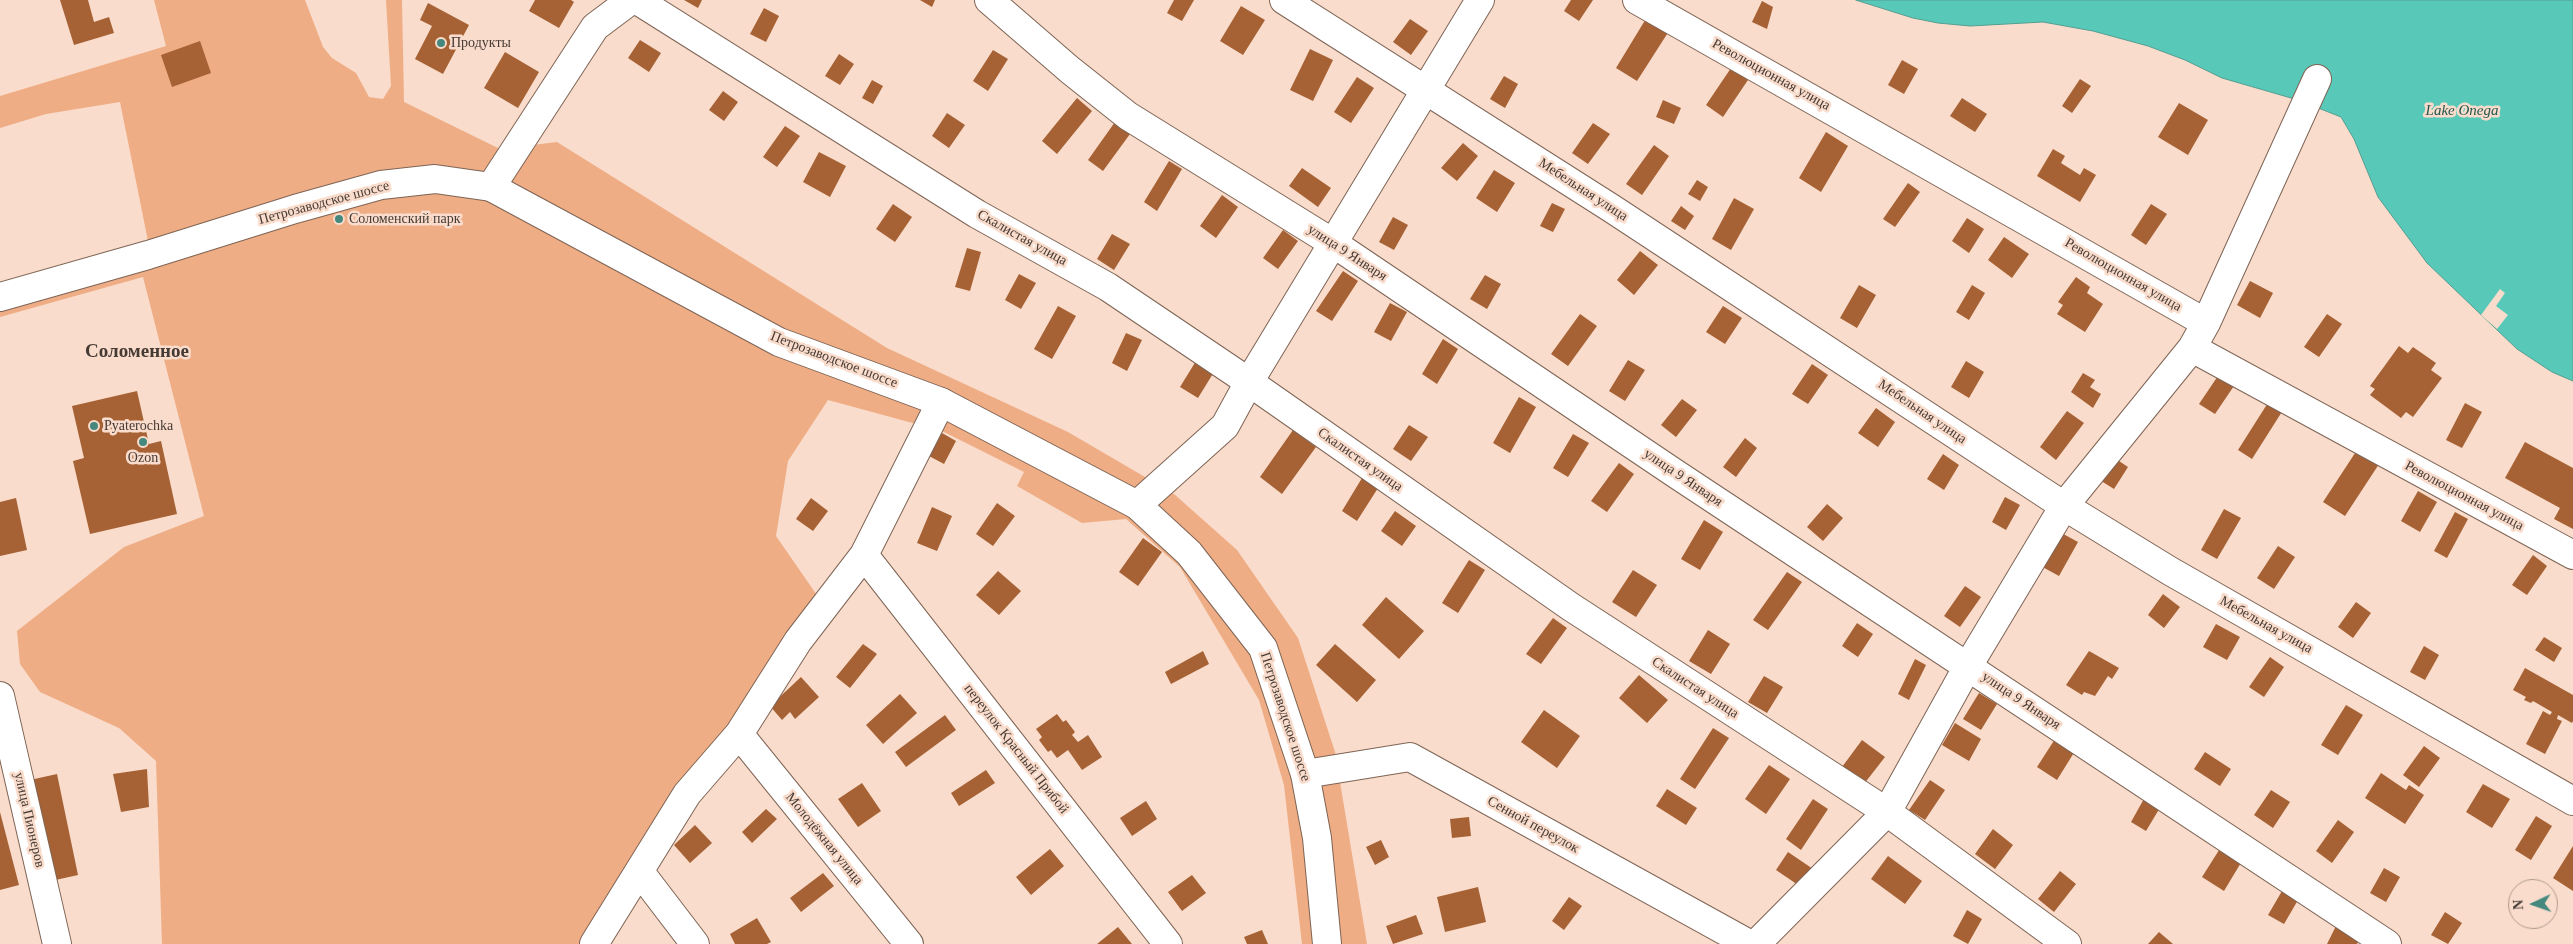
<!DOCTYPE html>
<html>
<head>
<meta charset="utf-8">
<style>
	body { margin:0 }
	#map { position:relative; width:2573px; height:944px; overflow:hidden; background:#f9dccb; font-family:Georgia,serif }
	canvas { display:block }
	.north { position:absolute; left:2508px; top:879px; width:50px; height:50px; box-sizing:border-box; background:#f9dccb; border:1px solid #b19b8f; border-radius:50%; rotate:267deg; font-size:14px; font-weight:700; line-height:20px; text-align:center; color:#463a34 }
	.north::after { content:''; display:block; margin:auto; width:18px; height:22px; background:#44887e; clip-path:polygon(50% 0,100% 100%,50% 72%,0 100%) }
</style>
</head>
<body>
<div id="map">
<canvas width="2573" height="944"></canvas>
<div class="north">N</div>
</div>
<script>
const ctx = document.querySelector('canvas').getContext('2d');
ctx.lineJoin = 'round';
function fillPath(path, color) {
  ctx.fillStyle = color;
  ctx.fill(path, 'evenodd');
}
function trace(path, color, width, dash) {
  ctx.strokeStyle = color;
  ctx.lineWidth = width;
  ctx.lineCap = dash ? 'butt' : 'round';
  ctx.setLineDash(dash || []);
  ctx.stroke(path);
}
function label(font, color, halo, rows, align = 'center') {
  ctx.font = font + ' Georgia,serif';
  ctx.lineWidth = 5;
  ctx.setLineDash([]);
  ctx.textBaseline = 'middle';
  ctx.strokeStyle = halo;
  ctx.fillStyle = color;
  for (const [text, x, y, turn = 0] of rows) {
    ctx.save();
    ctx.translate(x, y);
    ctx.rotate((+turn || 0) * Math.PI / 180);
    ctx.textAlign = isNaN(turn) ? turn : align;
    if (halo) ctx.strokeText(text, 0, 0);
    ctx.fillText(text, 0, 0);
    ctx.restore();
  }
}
fillPath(new Path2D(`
	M154 0H305L323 47 332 58 356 73 369 97 383 99 391 86 386 0H402L404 102 500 149 557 142 887 348 1068 432 1174 494 1237 550 1298 638 1335 752 1367 944H1302L1284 785 1259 700 1180 567 1126 519 1082 523 1017 486 1024 472 942 431 828 400 788 461 776 536 830 614 665 844 609 944H162L156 761 119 728 40 692 20 664 17 631 124 547 204 516 143 277 0 317V288L149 246 120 102 46 114 0 128V96L166 46Z`), '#efad85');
const water = new Path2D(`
	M1856 0H2573V381L2552 372 2517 349 2427 263 2378 197 2354 139 2341 117 2298 100 2222 78 2185 60 2148 46 2093 31 2043 22 1970 26 1938 23 1913 18Z`);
fillPath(water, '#58c9b9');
trace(water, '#539e91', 1);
fillPath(new Path2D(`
	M2500 289 2505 293 2496 306 2508 315 2497 329 2481 315Z`), '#f9dccb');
fillPath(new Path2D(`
	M60 0H88L94 22 109 17 114 33 74 45Z
	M535 0H571L574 2 559 28 529 11Z
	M684 0H702L698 8Z
	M920 0H935L932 7Z
	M1174 0H1194L1182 21 1167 13Z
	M1571 0H1593L1579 21 1564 11Z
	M1762 1 1773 7 1767 29 1752 22Z
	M428 3 469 25 443 74 415 59 432 26 420 20Z
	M1241 6 1265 20 1243 55 1220 41Z
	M764 8 779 16 766 42 750 34Z
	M1647 17 1669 31 1637 81 1616 68Z
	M1410 19 1428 31 1411 55 1393 42Z
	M640 40 661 53 649 72 628 58Z
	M200 41 211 73 172 87 161 55Z
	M1310 49 1333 60 1313 101 1290 90Z
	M993 50 1008 59 988 91 973 81Z
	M505 52 539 72 518 108 484 88Z
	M839 54 854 64 840 85 825 76Z
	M1902 60 1918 69 1904 94 1888 85Z
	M1731 68 1748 80 1723 117 1706 105Z
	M1504 76 1518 84 1505 108 1490 99Z
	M1357 77 1374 88 1351 123 1334 112Z
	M2080 79 2091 86 2072 113 2062 106Z
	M872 80 883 86 873 104 862 98Z
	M723 91 738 102 724 121 709 110Z
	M1077 98 1092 111 1057 154 1042 141Z
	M1962 98 1987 114 1975 132 1950 116Z
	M1663 100 1681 108 1674 124 1656 117Z
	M2179 103 2208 120 2188 155 2158 137Z
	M947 113 965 125 949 148 932 136Z
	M1115 122 1130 134 1103 171 1088 160Z
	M1593 123 1610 134 1588 164 1572 153Z
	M785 126 800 136 777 167 763 157Z
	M1826 132 1848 146 1821 192 1799 178Z
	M1463 143 1478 156 1457 181 1441 168Z
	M1654 145 1669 156 1642 195 1626 184Z
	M2053 149 2065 156 2061 163 2080 175 2084 168 2096 175 2080 202 2037 176Z
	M819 152 846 166 830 197 803 182Z
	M1169 161 1182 169 1157 211 1144 202Z
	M1302 168 1331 188 1318 207 1289 186Z
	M1494 170 1515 183 1497 212 1476 198Z
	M1697 180 1708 187 1700 201 1688 194Z
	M1908 183 1920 192 1895 227 1883 219Z
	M1222 195 1238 207 1216 238 1200 226Z
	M1734 198 1754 209 1731 250 1712 239Z
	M1552 203 1565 209 1553 232 1540 226Z
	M893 204 912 217 895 242 876 229Z
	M2151 204 2167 214 2146 245 2131 235Z
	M1681 206 1694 216 1685 230 1671 221Z
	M1393 217 1408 225 1394 250 1379 242Z
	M1967 218 1984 229 1969 253 1952 241Z
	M1283 230 1298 241 1278 269 1263 258Z
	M1112 234 1130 244 1114 270 1097 259Z
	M2004 237 2029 254 2012 278 1988 260Z
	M967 248 981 252 970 291 955 287Z
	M1640 251 1658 265 1634 295 1617 280Z
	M1343 271 1358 281 1332 321 1316 311Z
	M1019 274 1036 283 1021 309 1005 300Z
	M1485 275 1501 284 1487 309 1470 299Z
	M2076 277 2090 287 2087 293 2103 304 2085 332 2057 314 2063 305 2058 302Z
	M2250 281 2273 293 2260 318 2237 305Z
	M1859 285 1876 295 1857 328 1840 318Z
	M1972 285 1985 293 1969 320 1956 312Z
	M1390 303 1407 312 1391 341 1374 332Z
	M1058 306 1076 316 1052 359 1034 349Z
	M1723 306 1742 318 1725 344 1706 332Z
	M1580 314 1597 326 1568 366 1551 354Z
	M2327 314 2342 324 2319 357 2304 347Z
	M1126 333 1142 340 1127 371 1112 363Z
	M1443 339 1458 349 1437 384 1422 374Z
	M2399 346 2408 353 2413 347 2436 363 2431 370 2442 378 2413 417 2406 412 2401 418 2370 395 2375 389 2370 386Z
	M1628 360 1645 370 1625 401 1609 391Z
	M1196 361 1214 372 1198 398 1180 387Z
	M1966 361 1984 372 1969 398 1951 387Z
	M1812 364 1828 375 1808 404 1792 394Z
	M2224 367 2240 377 2215 414 2199 404Z
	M2083 373 2095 380 2090 387 2101 394 2093 408 2071 392Z
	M137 391 149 444 161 441 177 514 90 534 73 461 84 458 72 406Z
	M1519 397 1536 407 1510 453 1493 443Z
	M2271 398 2285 407 2252 459 2238 450Z
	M1682 399 1697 410 1676 437 1661 425Z
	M2465 403 2482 412 2462 448 2446 440Z
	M1876 408 1895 422 1878 447 1858 433Z
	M2067 411 2084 423 2056 460 2040 447Z
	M1409 425 1428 437 1411 461 1393 449Z
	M1293 430 1316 447 1282 494 1260 477Z
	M942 433 956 441 944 464 929 456Z
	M1573 434 1589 443 1568 477 1553 468Z
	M1745 438 1757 448 1736 477 1723 467Z
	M2525 442 2573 468V529L2554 519 2560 508 2505 478Z
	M2359 447 2381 461 2345 516 2323 502Z
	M1943 454 1959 465 1944 490 1927 479Z
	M2113 457 2128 467 2114 489 2098 479Z
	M1619 463 1634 474 1607 512 1591 501Z
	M1362 478 1378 488 1357 521 1342 511Z
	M2418 491 2437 502 2420 532 2401 521Z
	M2005 497 2020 505 2006 530 1992 522Z
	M16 498 27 550 0 556V502Z
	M811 498 828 511 813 531 796 519Z
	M997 503 1015 516 993 546 976 534Z
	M1827 504 1843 518 1823 541 1807 527Z
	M932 507 952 516 937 551 917 543Z
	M2224 509 2241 518 2217 559 2201 550Z
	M1395 511 1416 526 1402 546 1381 531Z
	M2455 512 2468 519 2447 558 2434 551Z
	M1704 520 1723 532 1700 570 1681 559Z
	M2056 530 2078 542 2059 576 2037 564Z
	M1143 538 1162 552 1138 586 1119 572Z
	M2278 546 2295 557 2274 589 2257 578Z
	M2533 555 2547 566 2527 595 2512 585Z
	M1469 560 1485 570 1458 613 1442 603Z
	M1633 570 1657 585 1636 617 1612 602Z
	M998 571 1021 591 999 615 976 595Z
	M1787 572 1802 582 1768 630 1753 620Z
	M1965 586 1981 597 1960 627 1944 616Z
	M2163 594 2180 607 2164 628 2148 615Z
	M1386 597 1424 631 1399 659 1362 625Z
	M2356 602 2371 613 2353 638 2338 627Z
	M1553 618 1567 628 1541 664 1526 654Z
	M1857 623 1873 634 1858 657 1842 646Z
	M2216 624 2240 637 2227 660 2203 647Z
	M1708 630 1730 644 1711 674 1689 661Z
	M2544 637 2562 648 2554 662 2535 650Z
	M863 644 877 654 850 688 836 677Z
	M1335 644 1376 680 1357 702 1316 665Z
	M2424 646 2439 655 2425 680 2410 672Z
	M1203 651 1209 664 1171 684 1165 672Z
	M2089 651 2119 668 2112 679 2108 676 2095 696 2084 692 2082 695 2066 685Z
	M2270 657 2284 667 2264 697 2249 687Z
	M1915 659 1926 665 1909 700 1898 694Z
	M2525 668 2573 695V721L2572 723 2558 715 2557 719 2562 721 2545 754 2526 744 2543 711 2550 715 2552 712 2533 701 2531 703 2524 700 2526 697 2513 690Z
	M1639 675 1668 700 1647 723 1619 698Z
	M1764 676 1783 687 1767 713 1748 702Z
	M801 677 819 697 795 719 790 712 782 720 770 706Z
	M1979 693 1997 704 1981 730 1963 719Z
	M900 694 917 713 883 744 866 725Z
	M2346 705 2363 715 2338 755 2321 745Z
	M1544 710 1580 736 1557 768 1521 742Z
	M1057 714 1063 722 1066 720 1075 732 1072 735 1078 742 1088 735 1102 757 1082 770 1068 750 1057 758 1051 750 1048 752 1039 740 1042 737 1036 729Z
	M945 715 956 730 906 767 895 752Z
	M1955 723 1981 739 1969 761 1942 745Z
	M1713 728 1729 738 1695 789 1680 779Z
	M2055 739 2075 751 2057 780 2037 767Z
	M1862 740 1885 757 1864 784 1842 767Z
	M2424 746 2440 758 2419 787 2403 775Z
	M2205 752 2231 769 2220 786 2194 769Z
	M1769 765 1790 779 1766 814 1745 799Z
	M147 769 149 807 121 812 113 774Z
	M986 770 995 783 959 806 951 793Z
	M2381 773 2406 790 2409 785 2424 795 2405 824 2365 798Z
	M57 774 78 875 51 881 30 780Z
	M1930 780 1945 790 1925 820 1909 810Z
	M862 783 881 811 858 827 838 799Z
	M2483 784 2510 799 2492 828 2466 812Z
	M1667 789 1697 808 1686 825 1656 806Z
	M2271 790 2290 802 2273 828 2254 815Z
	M2145 797 2161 806 2146 831 2131 822Z
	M1813 799 1828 809 1801 850 1786 839Z
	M1146 801 1157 819 1132 836 1120 818Z
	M766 809 777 819 752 843 742 832Z
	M0 812 19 885 0 890Z
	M2536 816 2552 826 2531 860 2515 850Z
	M1469 817 1471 836 1452 838 1450 819Z
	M2338 820 2354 832 2332 863 2316 851Z
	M695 825 712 843 690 863 674 845Z
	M1993 829 2013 845 1995 869 1975 854Z
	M1381 840 1389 857 1375 865 1366 847Z
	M2573 846V891L2553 878Z
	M2221 847 2242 861 2224 891 2202 877Z
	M1050 849 1064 866 1031 895 1016 877Z
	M1788 852 1816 871 1804 889 1776 870Z
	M1888 856 1922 881 1905 904 1871 879Z
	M2384 868 2400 877 2386 902 2370 893Z
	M2060 871 2076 884 2054 912 2038 899Z
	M823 873 834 886 801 912 790 898Z
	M1192 875 1206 893 1182 911 1168 892Z
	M1478 887 1486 922 1445 932 1437 897Z
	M2282 891 2298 900 2284 924 2268 915Z
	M1569 897 1582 906 1564 930 1552 921Z
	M1967 910 1982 919 1968 944 1953 936Z
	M2445 912 2462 923 2448 944 2431 935Z
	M1416 915 1423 934 1393 944 1386 926Z
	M757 918 771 942 767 944H735L730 934Z
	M2336 926 2360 938 2357 944H2327Z
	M1118 927 1132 944H1097Z
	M1262 930 1268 944H1247L1244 937Z
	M2159 932 2173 944H2148Z`), '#a66235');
const minor = new Path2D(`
	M637 0 977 214 1108 287 1249 382 1571 607 1887 812 2067 944
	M989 0 1070 70 1128 116 1333 243 1676 474 2387 944
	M1284 0 1611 208 2064 506 2170 571 2573 801
	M1637 0 2206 323 2192 348 2573 555
	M0 297 148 255 295 209 381 185 435 179 491 187 595 27 631 0
	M2206 323 2317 79
	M1137 505 1225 426 1249 382 1480 0
	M864 555 1168 944
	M0 696 57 944
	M739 734 909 944
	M1305 774 1410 757 1749 944
	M640 872 695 944
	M594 944 687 794 739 734 798 641 864 555 941 402
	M1756 944 1887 812 1968 666 2064 506 2192 348`);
const major = new Path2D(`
	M491 187 779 342 941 402 1137 505 1189 553 1263 648 1305 774 1317 838 1327 944`);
trace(minor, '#7e6455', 30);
trace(major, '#7e6455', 30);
trace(minor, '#fff', 28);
trace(major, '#fff', 28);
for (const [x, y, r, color] of [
	[441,43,5,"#44887e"],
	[339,219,5,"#44887e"],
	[94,426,5,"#44887e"],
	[143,442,5,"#44887e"]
]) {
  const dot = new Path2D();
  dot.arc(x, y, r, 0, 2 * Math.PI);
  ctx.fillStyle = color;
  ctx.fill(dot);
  trace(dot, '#f9dccb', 2);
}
label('14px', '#463a34', '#f9dccb', [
	["Продукты",451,43],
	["Соломенский парк",349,219],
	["Pyaterochka",104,426],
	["Ozon",143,458,"center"]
], 'left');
label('14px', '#463a34', '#f9dccb', [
	["Революционная улица",1771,75,29],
	["Мебельная улица",1583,190,33],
	["Петрозаводское шоссе",324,203,-15],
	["Скалистая улица",1022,238,29],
	["улица 9 Января",1347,253,33],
	["Революционная улица",2123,275,30],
	["Петрозаводское шоссе",834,360,21],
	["Мебельная улица",1922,412,34],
	["Скалистая улица",1360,460,35],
	["улица 9 Января",1683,478,34],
	["Революционная улица",2464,496,28],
	["Мебельная улица",2266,625,29],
	["Скалистая улица",1695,688,33],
	["улица 9 Января",2021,701,34],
	["Петрозаводское шоссе",1285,717,72],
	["переулок Красный Прибой",1016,749,52],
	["улица Пионеров",29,820,77],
	["Сенной переулок",1533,825,29],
	["Молодёжная улица",824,839,51]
]);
label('italic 15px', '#275850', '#f9dccb', [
	["Lake Onega",2462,111]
]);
label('bold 19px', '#463a34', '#f9dccb', [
	["Соломенное",137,352]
]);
</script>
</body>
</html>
